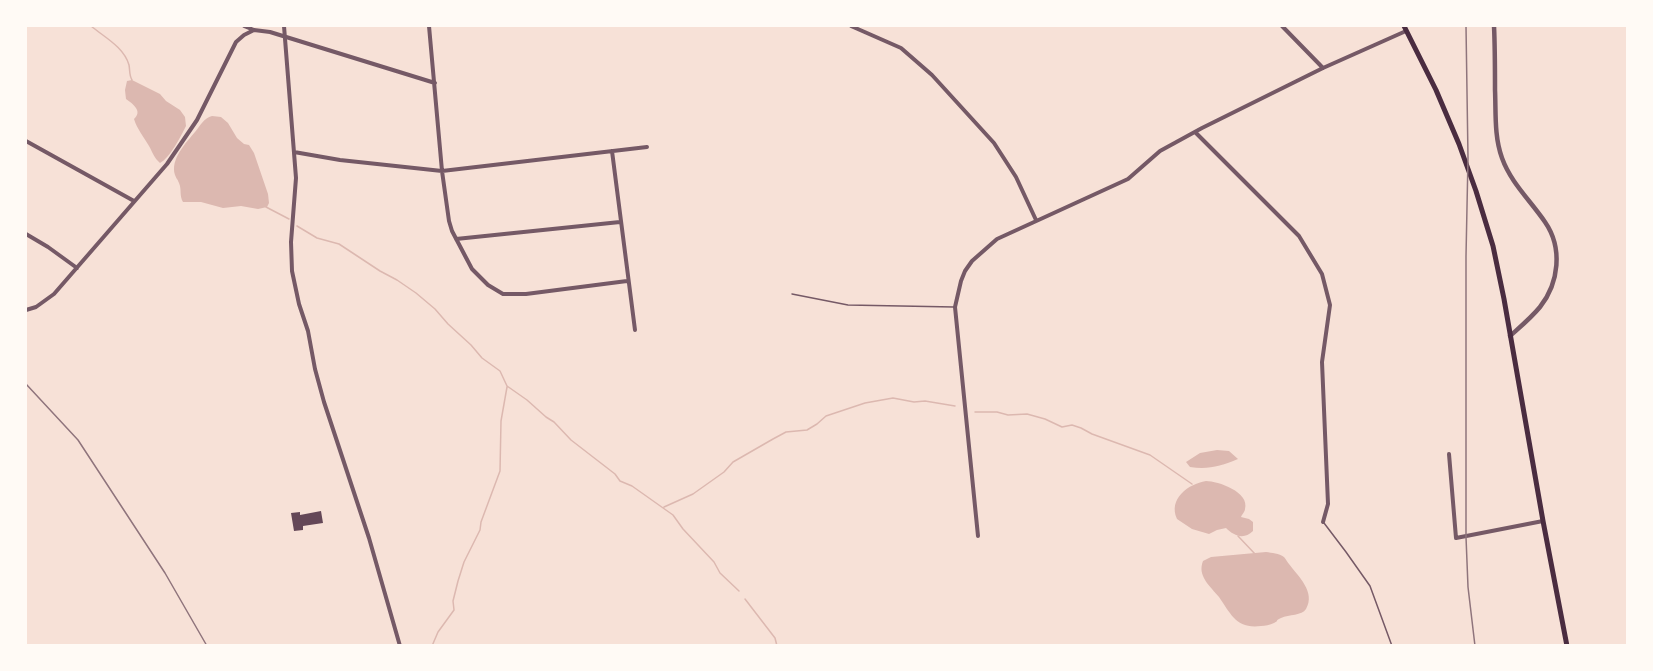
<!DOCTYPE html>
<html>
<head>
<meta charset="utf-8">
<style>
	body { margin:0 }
	#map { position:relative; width:1653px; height:671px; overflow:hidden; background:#f7e1d7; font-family:"Space Grotesk",sans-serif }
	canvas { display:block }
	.frame { position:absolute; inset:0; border:27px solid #fffaf5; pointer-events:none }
</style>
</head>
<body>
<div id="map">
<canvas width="1653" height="671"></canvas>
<div class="frame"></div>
</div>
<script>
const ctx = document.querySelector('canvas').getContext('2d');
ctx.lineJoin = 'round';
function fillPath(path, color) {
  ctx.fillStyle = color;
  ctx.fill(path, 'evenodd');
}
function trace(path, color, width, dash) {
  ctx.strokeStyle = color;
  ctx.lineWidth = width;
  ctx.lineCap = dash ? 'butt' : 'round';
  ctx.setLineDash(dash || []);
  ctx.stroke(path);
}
fillPath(new Path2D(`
	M132 80 160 94 166 101 180 110 185 117 186 126C181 136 170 158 160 163 154 158 153 153 149 146 144 137 137 129 134 119 143 111 133 104 126 99L125 90 127 81Z
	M212 116 221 117 228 123 237 138 244 144 249 145 254 153 268 194 269 203 267 207 258 209 241 206 223 208 201 202H183C179 195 182 190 179 183 177 178 177 180 175 175 170 159 186 143 195 132 200 126 204 118 212 116Z
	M1217 450 1229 451 1238 459C1221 466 1208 470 1190 467L1186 462 1200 453Z
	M1206 481C1218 481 1250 492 1245 509 1245 512 1242 514 1241 517L1249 519 1253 522V531C1244 540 1234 536 1226 528L1217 530 1209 534 1192 529 1177 519C1168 499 1188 484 1206 481Z
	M1266 552C1272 553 1279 553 1284 557 1286 559 1287 562 1289 564 1298 576 1316 592 1306 609 1302 616 1289 614 1281 618 1274 621 1280 620 1274 623 1270 625 1265 626 1261 626 1236 629 1231 614 1219 597 1210 586 1197 576 1203 561L1211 557Z`), '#dcb8b0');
trace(new Path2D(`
	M91 26C104 37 124 47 129 65 130 70 129 75 132 80
	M266 207 289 219
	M297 226 317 238 339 244 380 271 397 280 416 293 435 309 448 324 471 345 482 358 500 371 507 386 527 400 546 417 554 422 571 440 615 474 620 481 632 486 673 515 683 529 714 562 720 573 739 591
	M975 412H997L1008 415 1027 414 1045 419 1062 427 1072 425 1081 428 1092 434 1150 455 1192 484
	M664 507 693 494 724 472 733 462 773 439 786 432 807 430 817 424 826 416 865 403 893 398 914 402 925 401 955 406
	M1238 536 1255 554
	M745 599 775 638 777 646
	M432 646 438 632 454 610 453 601 458 581 464 562 480 530 481 522 500 471 501 421 507 387`), '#dcb8b0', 1.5);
fillPath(new Path2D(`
	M321 511 323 523 303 526V530L294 531 291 513 300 512V515Z`), '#644757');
trace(new Path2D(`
	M792 294 848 305 954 307
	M1324 523 1346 552 1370 586 1392 646`), '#755966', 1.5);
trace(new Path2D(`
	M244 26 254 30 270 32 435 83
	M284 26 296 178 291 242 292 271 299 304 308 331 315 369 324 402 369 538 400 646
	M429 26 442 171 449 221 452 231 472 269 488 285 503 294H526L627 281
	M851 26 901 48 932 75 994 143 1016 177 1036 220
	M1282 26 1323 68
	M1195 132 1299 236 1322 274 1330 305 1322 362 1328 504 1323 522
	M26 141 134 201
	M612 151 635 330
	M294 152 340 160 442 171 647 147
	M26 234 48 247 77 268
	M456 239 620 222
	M26 310 36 307 54 294 167 164 197 120 236 42 244 35 254 30
	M1449 454 1456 538 1543 521
	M978 536 955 307 961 281 965 271 972 261 997 239 1128 179 1160 151 1202 128 1323 68 1406 31`), '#755966', 4);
trace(new Path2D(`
	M1494 26C1495 47 1495 68 1495 90 1496 112 1494 136 1502 158 1511 183 1530 200 1545 222 1563 248 1559 283 1540 307 1531 318 1520 327 1510 336`), '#755966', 4.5);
trace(new Path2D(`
	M1404 26 1436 90 1459 144 1476 191 1493 246 1504 299 1543 521 1567 646`), '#4a2c40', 5);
trace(new Path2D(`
	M1466 26 1468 158 1466 256V537L1468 587 1475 646
	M26 384 78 440 165 573 207 646`), '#8f747c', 1.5);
</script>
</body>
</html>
